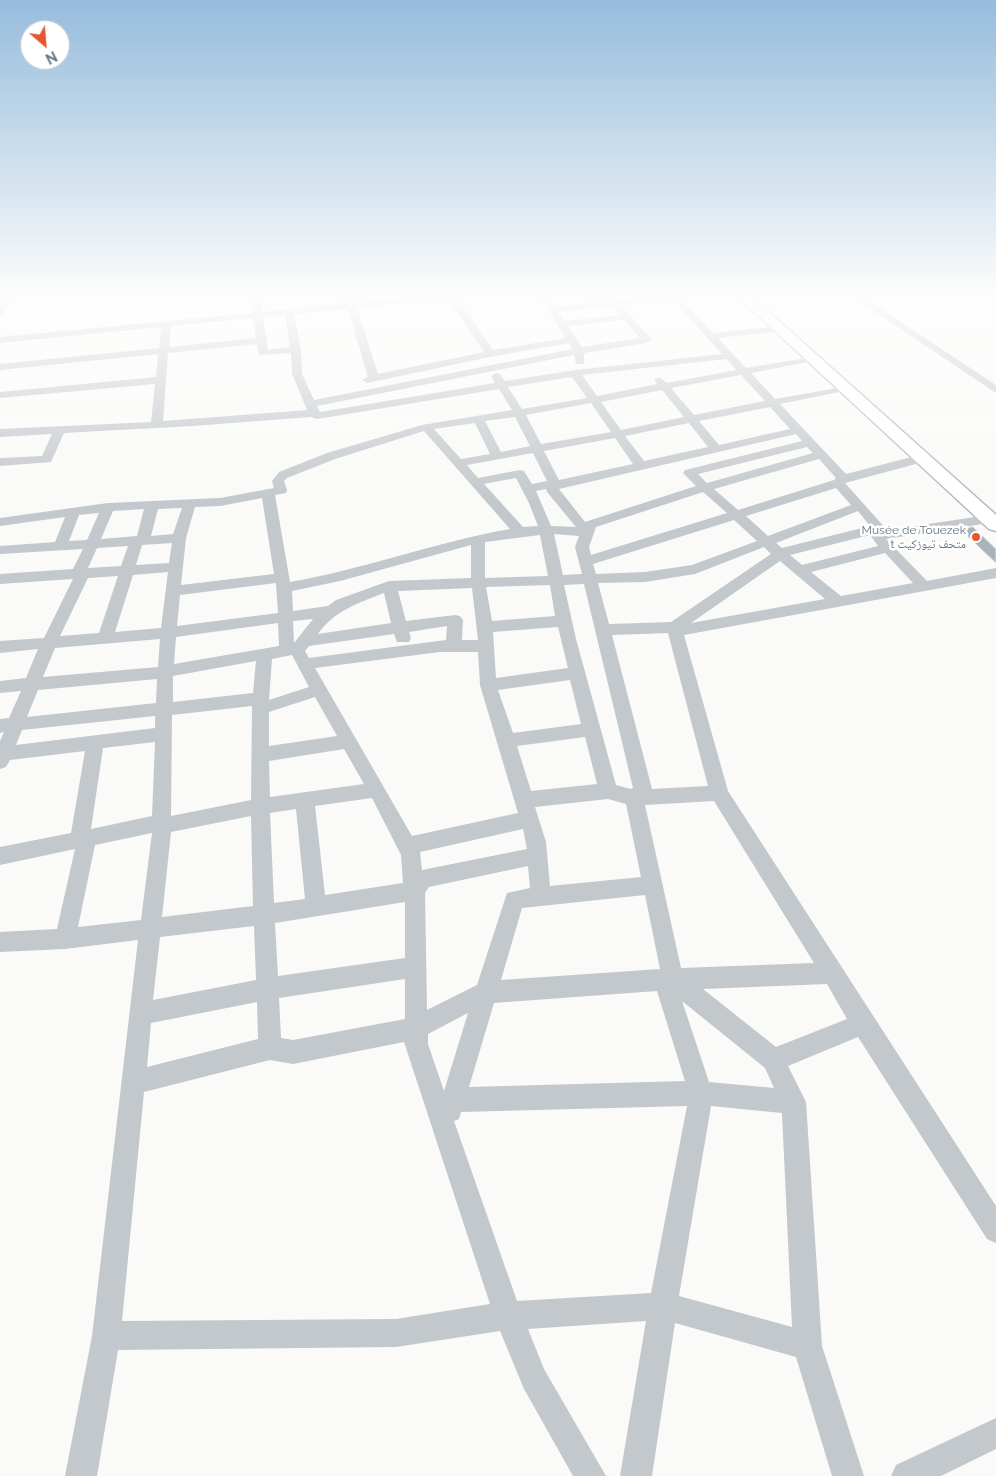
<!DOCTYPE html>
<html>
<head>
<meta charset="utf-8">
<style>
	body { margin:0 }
	#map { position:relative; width:996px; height:1476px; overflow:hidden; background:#fafaf8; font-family:Raleway,sans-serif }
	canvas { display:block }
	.north { position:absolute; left:20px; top:20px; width:50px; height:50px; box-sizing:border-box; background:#fff; border:1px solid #c1c8cd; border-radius:50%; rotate:153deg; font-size:14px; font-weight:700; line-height:20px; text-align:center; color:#657683 }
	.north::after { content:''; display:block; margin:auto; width:18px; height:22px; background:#e4572e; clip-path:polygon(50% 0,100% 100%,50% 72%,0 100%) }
</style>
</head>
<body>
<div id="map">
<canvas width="996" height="1476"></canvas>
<div class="north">N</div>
</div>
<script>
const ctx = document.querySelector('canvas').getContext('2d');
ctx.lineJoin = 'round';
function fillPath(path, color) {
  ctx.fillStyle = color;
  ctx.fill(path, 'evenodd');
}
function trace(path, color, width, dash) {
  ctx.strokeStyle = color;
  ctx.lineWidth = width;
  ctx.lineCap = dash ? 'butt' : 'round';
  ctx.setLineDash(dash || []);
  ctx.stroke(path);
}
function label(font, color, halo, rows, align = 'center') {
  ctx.font = font + ' Raleway,"Noto Naskh Arabic",sans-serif';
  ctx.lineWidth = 5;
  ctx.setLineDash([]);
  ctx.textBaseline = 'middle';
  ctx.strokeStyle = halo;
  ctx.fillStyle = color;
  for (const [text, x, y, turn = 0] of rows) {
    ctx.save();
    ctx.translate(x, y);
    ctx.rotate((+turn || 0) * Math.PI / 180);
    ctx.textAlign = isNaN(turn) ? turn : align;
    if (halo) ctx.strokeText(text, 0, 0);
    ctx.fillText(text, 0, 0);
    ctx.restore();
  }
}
const building = new Path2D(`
	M973 527 996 549V563L960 529Z`);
fillPath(building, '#aab3b9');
trace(building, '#dcdcda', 1);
const highway = new Path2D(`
	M736 295H750L996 515V531L989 529Z`);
trace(highway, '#b4b9bd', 3);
fillPath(new Path2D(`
	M6 295H15L3 315 0 316V305Z
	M250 295H260L262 312 346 303 344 295H353L355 303 432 295H466L457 298 493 350 566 338 539 295H548L555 307 608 301 603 295H612L617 300 678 295 713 333 783 326V330L780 331 718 338 746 368 818 356V360L751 373 775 399 849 386V390L780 404 846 474 923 454 929 458 927 461 845 483 887 530 989 515 996 519 989 523 886 539 927 581 996 568V578L684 635 728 791 996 1206V1243L987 1239 858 1037 788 1066 806 1102 822 1346 864 1476H832L796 1357 675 1323 652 1476H620L646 1321 528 1329 544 1369 606 1476H573L524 1389 500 1331 396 1347 118 1350 97 1476H65L92 1336 138 940 65 949 0 952V932L57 929 75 849 0 865V847L71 833 85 751 10 760 6 767 0 769V741L4 732 0 733V719L9 718 21 691 0 693V681L26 678 38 649 0 653V641L44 638 73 579 0 584V574L73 569 83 549 0 554V546L55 542 65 517 0 526V518L108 503 220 498 274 488 272 481 279 472 327 453 422 425 512 410 499 389 317 419 311 417 193 426 64 433 51 462 0 466V458L42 456 52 434 0 437V429L151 422 155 384 0 398V392L156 377 158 354 0 370V364L159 348 161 327 0 343V337L253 313ZM448 299 484 352 378 374 357 308ZM673 300 722 354 575 370 505 381 500 374 496 373 491 376 495 383 320 412 317 406 574 355 576 364H584V353L647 343 652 340 621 305ZM612 306 620 315 564 321 559 312ZM348 309 368 377 362 380 367 383 490 357 569 343 573 349 314 400 302 374 301 350 294 314ZM285 315 290 347 268 350 263 317ZM253 318 256 338 169 347 171 326ZM624 320 640 338 582 347 568 326ZM257 344 259 355 291 353 292 374 307 410 163 421 168 353ZM727 359 736 370 667 383 659 377 654 380 657 384 597 396 582 375ZM741 375 765 401 694 415 671 388ZM572 377 587 398 522 409 508 387ZM662 390 684 417 621 430 601 402ZM591 403 611 432 541 444 526 415ZM770 407 790 429 719 445 699 421ZM515 417 530 446 501 452 485 421ZM475 423 490 454 461 459 434 429ZM689 423 708 447 644 461 625 436ZM424 431 510 529C436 542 365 569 290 582L275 495 286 493 287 490 284 481 287 478 335 459ZM796 434 802 441 685 470 683 473 696 486 585 522 559 489ZM615 438 633 464 559 480 544 451ZM807 447 813 453 707 483 698 474ZM533 453 547 481 532 484 524 471 520 470 478 478 467 465ZM819 459 836 478 834 480 738 510 714 489ZM516 478 529 503 538 526 523 527 484 484ZM836 488 851 505 768 536 746 516ZM546 489 547 492 576 527 551 526 536 491ZM703 492 727 513 591 555 589 547 596 527ZM262 498 274 574 181 585 186 538 195 507 220 506ZM182 508 173 534 151 536 158 509ZM144 509 137 536 101 539 113 511ZM858 511 870 526 782 548 776 543ZM99 513 87 540 69 541 79 515ZM734 520 757 541 692 565 645 572 596 574 593 564ZM554 534 579 536 575 547 582 574 563 575ZM540 535 548 576 485 578V542ZM870 535 878 546 802 565 790 555ZM172 543 169 563 136 565 142 545ZM471 545V578L389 581 336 600 328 606 293 611 292 591 340 581ZM128 546 121 566 88 568 97 548ZM764 547 771 554 671 622 609 624 598 583 645 582 695 574ZM885 553 913 583 841 596 811 572ZM780 561 825 599 691 623ZM168 572 161 628 115 632 133 575ZM118 576 99 633 60 636 88 578ZM276 583 278 613 177 626 180 595ZM584 584 633 788 631 789 616 785 576 639 564 585ZM550 585 555 616 492 621 486 587ZM472 588 478 640H462L463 620 460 616 455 615 406 621 398 591ZM384 593 391 623 318 634C334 611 358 603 384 593ZM313 619 294 643 293 621ZM278 623 279 646 174 664 176 637ZM447 626 446 640 309 658 305 651 309 646 394 634 397 642H409L411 638 409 632ZM558 627 568 668 496 678 493 632ZM668 633 708 786 652 789 612 635ZM160 639 158 667 43 677 55 648ZM440 652H478L480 685 518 813 412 836 315 668ZM292 655 309 687 269 700 272 659ZM256 661 253 693 173 702V676ZM157 679 156 703 27 717 38 690ZM570 680 581 724 513 733 498 690ZM315 697 337 736 269 746V712ZM252 706 251 800 171 816 172 715ZM155 716V728L16 745 22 730ZM585 737 597 784 531 791 517 746ZM155 742 152 816 91 829 103 748ZM344 749 364 784 270 797 269 761ZM372 798 401 855 403 883 325 895 315 806ZM608 799 626 804 641 877 550 886 546 842 535 807ZM714 801 814 963 681 968 645 805ZM296 809 305 899 274 903 270 813ZM251 816 253 906 162 917 171 832ZM523 829 527 849 422 870 420 852ZM152 833 141 920 78 927 95 845ZM528 866 530 888 507 893 477 985 427 1010 425 893 429 887ZM645 895 660 969 501 980 522 908ZM405 902V958L278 976 275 923ZM254 926 256 980 153 1000 160 937ZM405 979V1019L293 1040 281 1038 279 998ZM827 984 847 1019 776 1047 703 989ZM657 991 685 1081 469 1087 494 1003ZM682 1001 765 1068 774 1088 709 1082ZM257 1002 258 1039 147 1067 151 1023ZM468 1013 444 1091 428 1044V1034ZM404 1042 490 1304 396 1319 122 1321 144 1092 270 1060 293 1064ZM687 1106 651 1293 517 1301 454 1121 459 1119 461 1112ZM711 1106 782 1113 792 1327 679 1296Z
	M850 295H860L996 385V393Z
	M996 1418V1449L941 1476H891L896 1465Z`), '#c3c8cc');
fillPath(highway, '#fff');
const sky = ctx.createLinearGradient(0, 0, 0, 502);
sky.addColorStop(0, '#96bcdc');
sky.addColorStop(0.59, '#fdfdfc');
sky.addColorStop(1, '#fdfdfc00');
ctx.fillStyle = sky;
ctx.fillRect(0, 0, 996, 502);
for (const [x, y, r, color] of [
	[976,537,5,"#e4572e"]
]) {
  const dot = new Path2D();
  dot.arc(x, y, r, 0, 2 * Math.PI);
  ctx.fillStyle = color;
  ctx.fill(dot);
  trace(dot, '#fff', 2);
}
label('12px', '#657683', '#fff', [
	["Musée de Touezek",966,530],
	["t متحف تيوزكيت",966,544]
], 'right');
</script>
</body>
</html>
